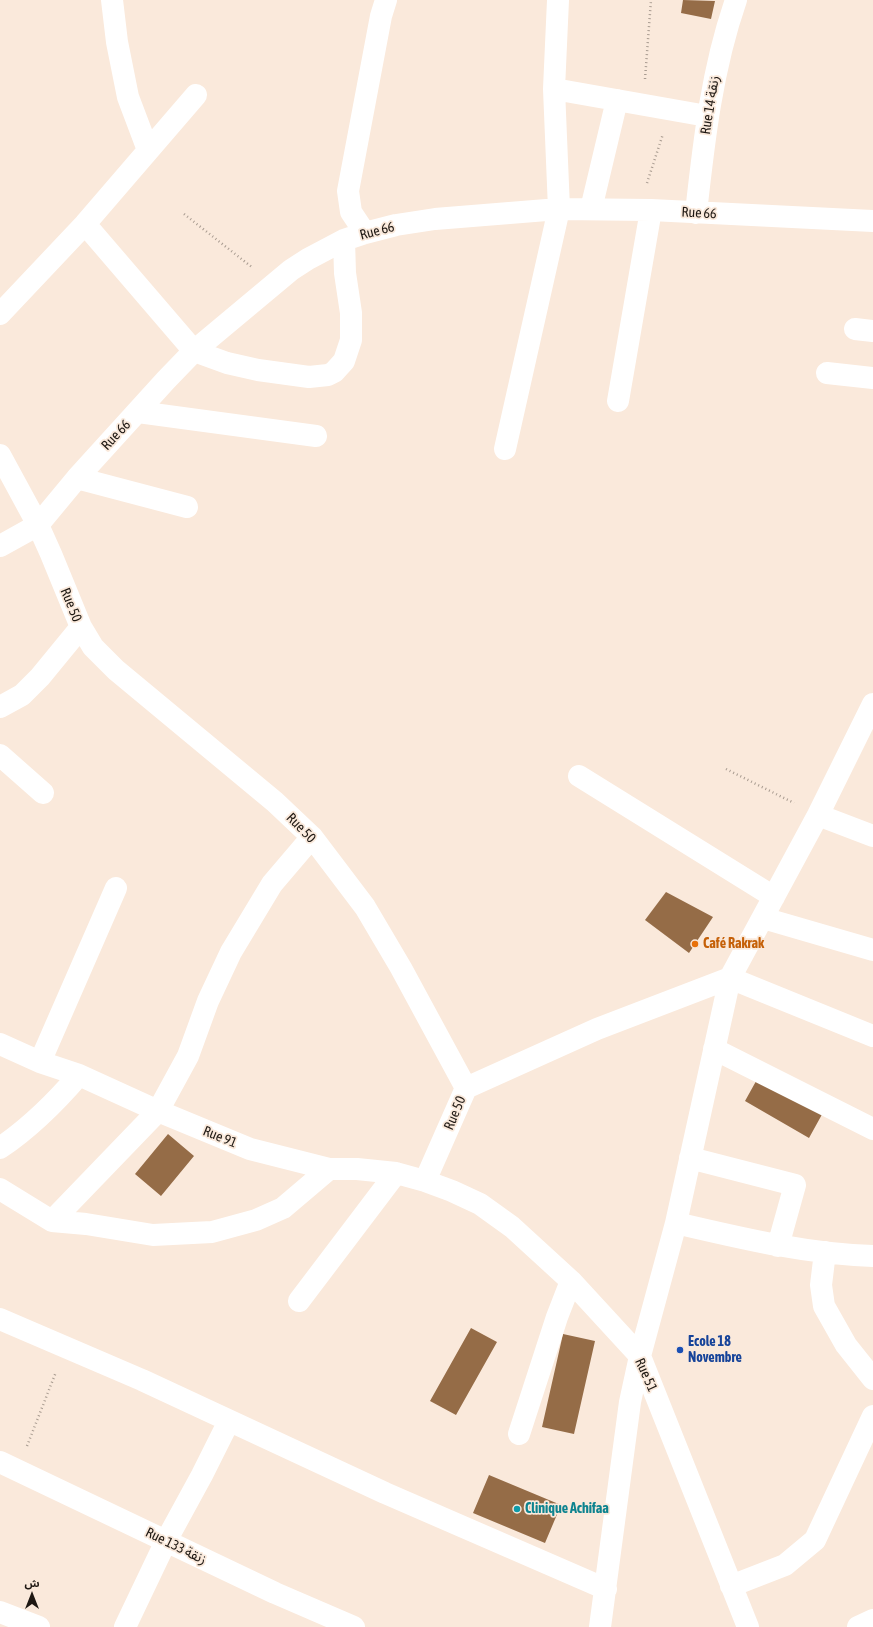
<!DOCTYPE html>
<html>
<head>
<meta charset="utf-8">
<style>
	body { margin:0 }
	#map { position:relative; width:873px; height:1627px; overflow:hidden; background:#fae9db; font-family:"Asap Condensed","Noto Sans Arabic",sans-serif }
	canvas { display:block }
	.north { position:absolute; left:12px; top:1575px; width:40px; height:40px; -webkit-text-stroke:3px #fae9db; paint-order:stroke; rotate:0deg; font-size:11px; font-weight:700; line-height:16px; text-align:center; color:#1e1813 }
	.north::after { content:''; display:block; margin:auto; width:14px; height:18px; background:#1e1813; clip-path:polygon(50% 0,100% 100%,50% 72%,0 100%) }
</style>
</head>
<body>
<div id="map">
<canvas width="873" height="1627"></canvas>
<div class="north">ش</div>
</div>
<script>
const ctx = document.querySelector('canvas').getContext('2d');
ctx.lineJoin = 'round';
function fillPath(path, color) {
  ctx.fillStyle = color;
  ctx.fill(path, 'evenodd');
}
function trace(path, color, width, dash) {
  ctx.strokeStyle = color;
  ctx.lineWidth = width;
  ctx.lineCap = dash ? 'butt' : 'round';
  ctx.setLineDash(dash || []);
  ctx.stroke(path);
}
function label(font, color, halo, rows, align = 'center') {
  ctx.font = font + ' "Asap Condensed","Noto Sans Arabic",sans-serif';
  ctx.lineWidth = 3.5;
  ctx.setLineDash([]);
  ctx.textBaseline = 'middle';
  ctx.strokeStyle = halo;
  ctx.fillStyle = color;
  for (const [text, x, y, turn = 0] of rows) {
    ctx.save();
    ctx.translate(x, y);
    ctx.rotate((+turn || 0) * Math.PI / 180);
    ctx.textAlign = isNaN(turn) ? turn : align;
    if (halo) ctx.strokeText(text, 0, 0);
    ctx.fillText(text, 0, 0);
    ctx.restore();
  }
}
fillPath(new Path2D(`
	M683 0 715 1 711 19 681 13Z
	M666 892 713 917 689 953 645 920Z
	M760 1074 825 1109 809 1138 745 1101Z
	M168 1134 194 1156 161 1196 135 1174Z
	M471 1328 497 1342 456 1415 430 1401Z
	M563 1334 595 1341 574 1434 542 1427Z
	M489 1475 561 1505 545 1543 473 1513Z`), '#956c47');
trace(new Path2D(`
	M645 79 651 0
	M647 183 663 134
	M184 214 253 268
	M726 769 794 803
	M27 1446 56 1372`), '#a99c91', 2.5, [1, 3]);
trace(new Path2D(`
	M112 0 117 42 128 97 148 150
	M554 89 707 116
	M591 209 617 100
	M696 213C704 140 712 69 736 0
	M85 224 194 351 227 363 258 370 309 377 328 375 334 372 344 361 351 340V313L345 273 344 240
	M365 233 351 212 348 191 381 16 386 0
	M0 314 85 224 196 95
	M855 329 873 331
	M827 373 873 378
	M618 401 651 210
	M138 412 316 436
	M505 449 559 209 554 89 558 0
	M0 455 38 525 51 554 81 627 93 647 116 670 275 802 312 837 365 907 401 968 466 1088 425 1181
	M77 478 187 507
	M0 546 38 525 77 478 166 380 194 351 291 270 308 259 344 240 365 233 396 225 435 219 559 209 651 210 873 221
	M0 707 22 695 40 677 81 627
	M0 755 43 793
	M579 776 774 897
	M818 815 873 836
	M763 918 873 950
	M0 1044 40 1062 79 1075 158 1111 250 1149 329 1169H357L396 1173 425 1181 452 1191 480 1204 512 1227 571 1281 640 1356 748 1627
	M714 1049 873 1129
	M40 1062 116 888
	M466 1088 597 1029 730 978 873 1036
	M0 1148C31 1127 55 1103 79 1075
	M690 1158 795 1185 778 1246
	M0 1189 52 1221 86 1224 153 1235 212 1232 256 1220 283 1208 329 1169
	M52 1221 158 1111 188 1056 208 1001 231 952 272 884 312 837
	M676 1223C741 1238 806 1254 873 1256
	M825 1252 821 1285 824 1306 846 1345 873 1379
	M299 1301 396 1173
	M0 1319 142 1380 385 1493 606 1589
	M519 1434 557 1317 571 1281
	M0 1462 275 1593 354 1627
	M731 1586 785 1565 815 1540 873 1416
	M0 1612 39 1627
	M125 1627 166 1541 202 1475 229 1421
	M600 1627 630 1402 640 1356 676 1223 730 978 818 815 873 704
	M858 1627 873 1620`), '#fff', 22);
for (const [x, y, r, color] of [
	[695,944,4,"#e8710a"],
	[680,1350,4,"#1a4fb4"],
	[517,1509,4,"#0f9aa8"]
]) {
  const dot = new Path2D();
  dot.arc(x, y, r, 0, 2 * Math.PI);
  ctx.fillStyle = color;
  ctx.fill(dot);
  trace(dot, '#fae9db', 1.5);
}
label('14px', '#1e1813', '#fae9db', [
	["Rue 14 زنقة",710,105,-81],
	["Rue 66",699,213,3],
	["Rue 66",377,231,-15],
	["Rue 66",116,435,-47],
	["Rue 50",71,605,68],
	["Rue 50",301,828,46],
	["Rue 50",455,1113,-67],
	["Rue 91",220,1137,22],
	["Rue 51",646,1375,66],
	["Rue 133 زنقة",176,1546,26]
]);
label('bold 14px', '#c56008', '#fae9db', [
	["Café Rakrak",703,944]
], 'left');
label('bold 14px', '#164399', '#fae9db', [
	["Ecole 18",688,1342],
	["Novembre",688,1358]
], 'left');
label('bold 14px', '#0d838f', '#fae9db', [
	["Clinique Achifaa",525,1509]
], 'left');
</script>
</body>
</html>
